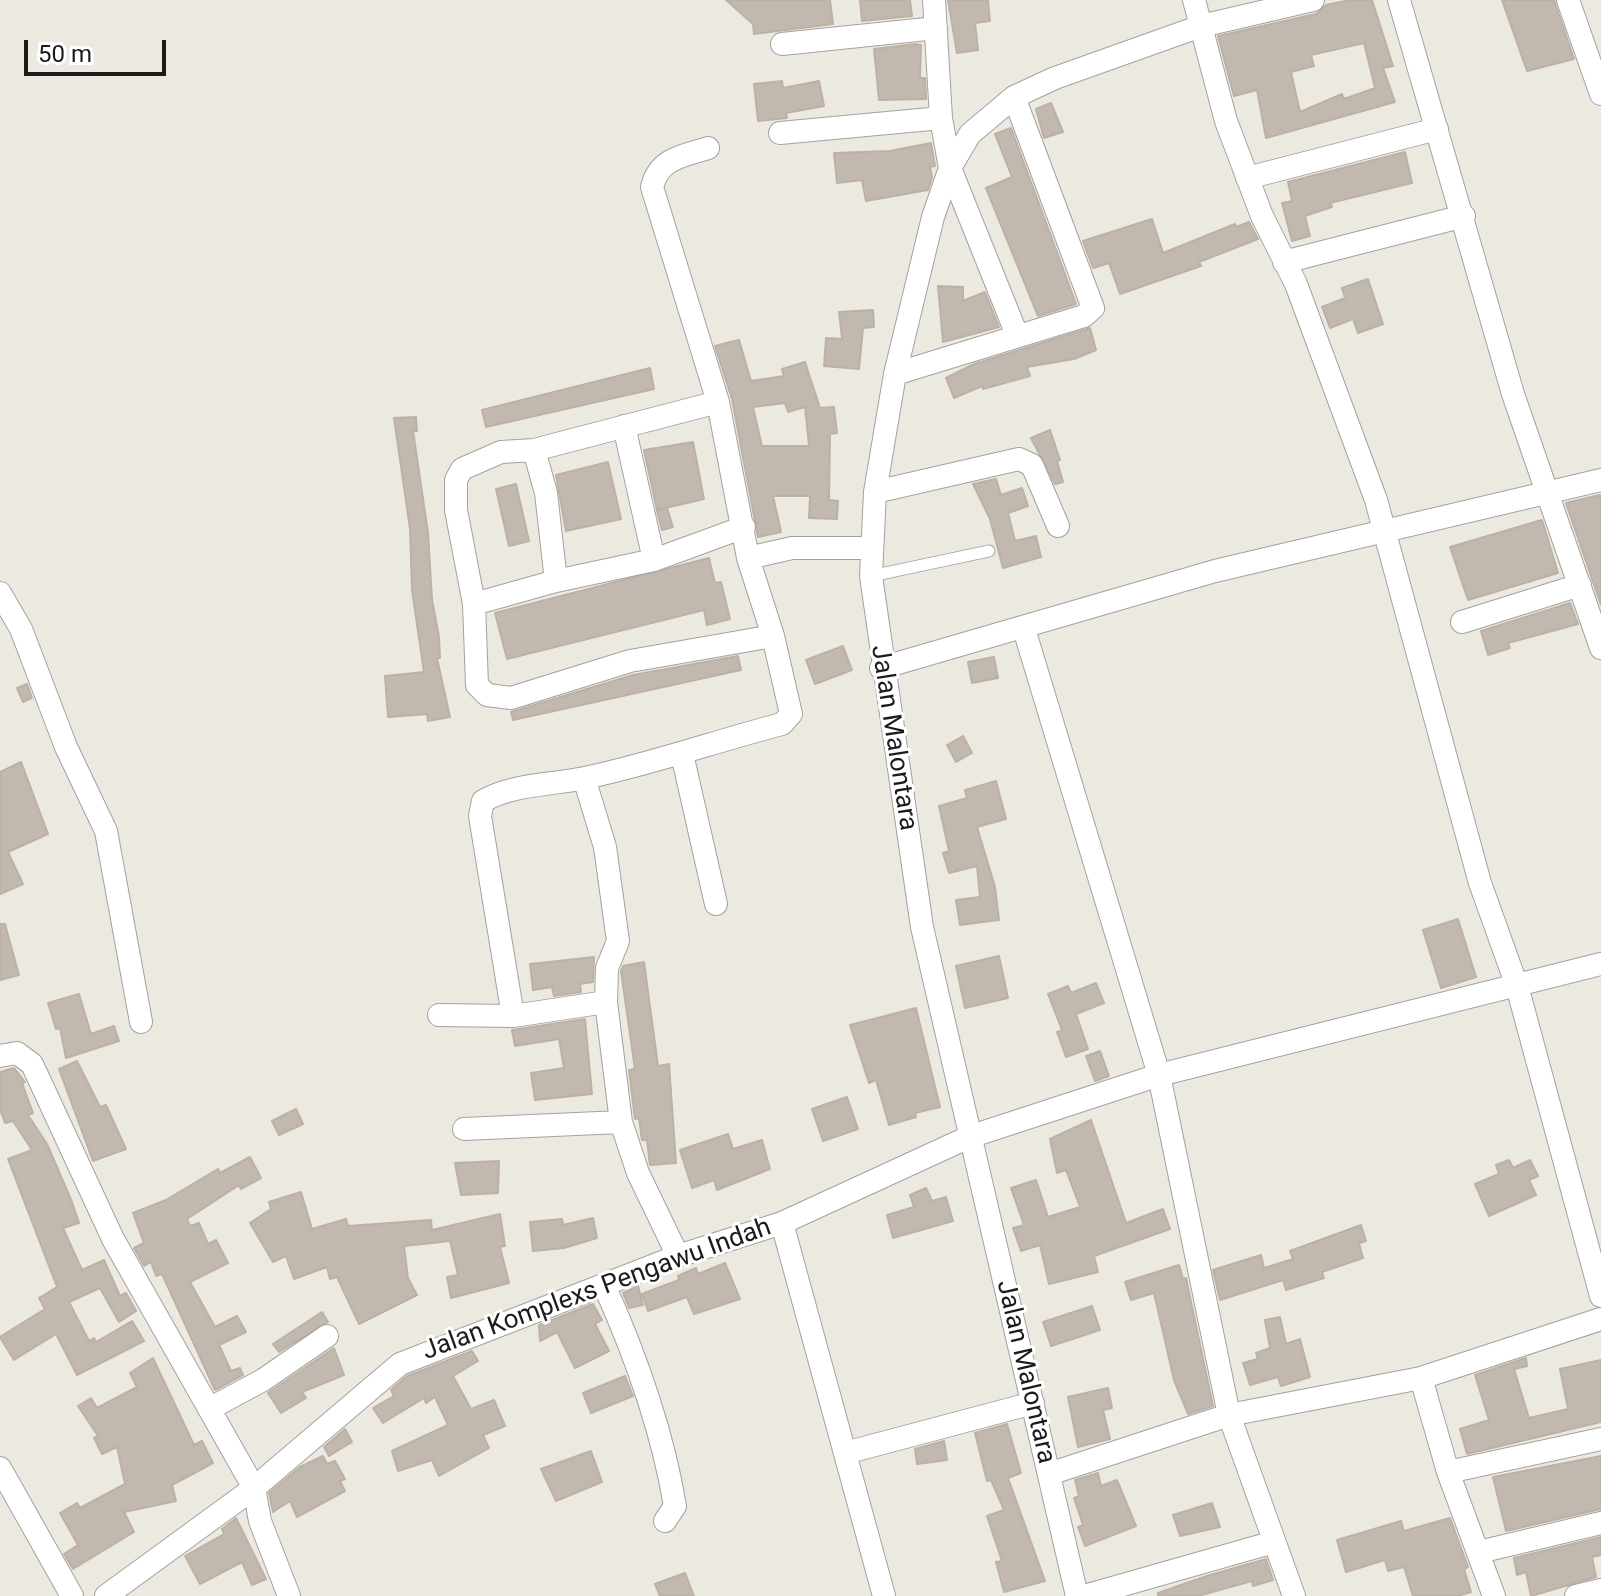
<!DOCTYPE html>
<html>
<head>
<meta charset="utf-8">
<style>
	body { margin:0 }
	#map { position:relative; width:1601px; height:1596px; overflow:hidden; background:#ece9e0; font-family:Roboto,sans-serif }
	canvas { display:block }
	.scale { position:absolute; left:24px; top:40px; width:142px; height:36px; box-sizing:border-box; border:4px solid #1b1b1b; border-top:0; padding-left:10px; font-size:24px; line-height:28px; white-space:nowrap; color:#1b1b1b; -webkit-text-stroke:6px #fff; paint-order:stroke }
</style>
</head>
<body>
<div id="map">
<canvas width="1601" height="1596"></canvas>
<div class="scale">50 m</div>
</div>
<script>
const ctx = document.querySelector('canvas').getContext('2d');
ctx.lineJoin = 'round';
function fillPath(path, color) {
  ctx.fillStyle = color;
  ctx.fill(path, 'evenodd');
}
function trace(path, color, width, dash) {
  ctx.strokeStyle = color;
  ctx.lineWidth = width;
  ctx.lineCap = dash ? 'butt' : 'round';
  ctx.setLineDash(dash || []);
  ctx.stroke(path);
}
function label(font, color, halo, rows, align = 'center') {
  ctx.font = font + ' Roboto,sans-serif';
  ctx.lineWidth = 6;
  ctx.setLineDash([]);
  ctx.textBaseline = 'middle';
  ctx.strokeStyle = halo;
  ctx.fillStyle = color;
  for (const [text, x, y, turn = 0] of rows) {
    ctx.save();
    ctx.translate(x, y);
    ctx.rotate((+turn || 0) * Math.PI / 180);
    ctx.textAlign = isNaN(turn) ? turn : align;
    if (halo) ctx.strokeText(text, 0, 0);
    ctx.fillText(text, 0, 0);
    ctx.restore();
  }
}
const building = new Path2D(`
	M726 0H830L833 24 754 34 753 24Z
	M860 0H910L912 16 862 21Z
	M948 0H988L990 21 975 23 978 50 957 53Z
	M1350 0H1372L1393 66 1383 68 1395 102 1266 138 1257 90 1234 96 1218 36 1316 14 1326 5ZM1364 43 1375 88 1344 99 1342 94 1300 112 1291 72 1314 66 1311 55Z
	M1502 0H1554L1574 59 1527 71Z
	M915 44 921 45 920 78H925L926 99 879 100 874 49Z
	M782 81 783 88 819 81 824 106 786 113 787 118 758 121 754 84Z
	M1051 103 1063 132 1044 138 1036 109Z
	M1011 128 1076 304 1038 316 986 188 1012 177 995 134Z
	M931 143 935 166 930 167 932 178 928 190 866 201 862 180 837 183 834 153 890 151Z
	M1405 152 1412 183 1330 203 1332 207 1305 216 1310 236 1292 241 1282 203 1292 201 1288 182Z
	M1152 219 1163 253 1235 224 1236 227 1249 222 1258 239 1199 262 1201 266 1120 294 1109 263 1093 268 1083 241Z
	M1368 279 1383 324 1358 333 1353 319 1330 328 1322 307 1345 298 1342 288Z
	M938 286 963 287V301L985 292 999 327 943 342Z
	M873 310 874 327 863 328 859 369 824 366 826 338 842 339 839 312Z
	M1090 328 1096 350 1074 359 1027 367 1030 376 983 389 982 386 954 398 946 378 974 364Z
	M739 340 751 381 784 376 782 369 805 362 820 408 834 407 837 433 830 434 829 500 838 501 837 519 809 518 810 496H773L781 532 758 537 732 399 715 346ZM785 403 788 412 805 407 809 446H762L753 407Z
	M650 368 654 389 486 427 482 410Z
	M416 417 417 431H413L428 533 432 600 439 637 440 658H437L450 717 428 721 427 714 388 717 385 676 424 672 412 590 410 529 394 418Z
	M1050 430 1060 460 1057 461 1063 482 1055 484 1031 438Z
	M693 442 704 499 657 510 644 450Z
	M608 462 621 519 566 531 556 475Z
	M996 479 1001 495 1022 488 1028 506 1008 513 1015 541 1036 536 1041 557 1003 568 990 519 973 484Z
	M516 484 529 541 509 546 496 489Z
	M1600 495 1601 499V605L1566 503Z
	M667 508 673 527 662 530 657 511Z
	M1542 520 1558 573 1468 600 1450 547Z
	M709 558 715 583 721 582 730 619 707 625 704 610 507 659 495 613Z
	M1570 603 1578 624 1508 643 1510 648 1488 655 1481 631Z
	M843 646 852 670 815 684 806 660Z
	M738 656 741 670 513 720 511 712 633 675Z
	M994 657 998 678 972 683 968 662Z
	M27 684 32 698 23 702 17 688Z
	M963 736 972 753 956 762 947 745Z
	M21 762 48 834 8 852 23 884 0 894V772Z
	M996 781 1006 819 977 827 995 887 999 920 960 925 956 900 980 897 977 866 949 873 943 853 949 851 939 806 967 798 965 790Z
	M1458 919 1476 977 1441 988 1423 930Z
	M0 924H5L19 975 0 980Z
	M999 956 1008 998 965 1008 956 966Z
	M594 957 593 982 580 984 581 992 554 996 552 987 533 990 530 964Z
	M644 962 658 1066 669 1064 676 1163 650 1165 647 1140H642L639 1118 635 1119 629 1070 635 1069 621 971 623 966Z
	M1096 983 1104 1003 1076 1014 1088 1049 1066 1057 1057 1032 1062 1030 1048 994 1068 986 1071 993Z
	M79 994 91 1034 114 1026 119 1041 66 1058 60 1028 56 1029 48 1003Z
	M916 1008 940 1107 915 1113 916 1117 889 1125 876 1080 869 1083 850 1025Z
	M585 1019 592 1094 535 1100 531 1073 564 1068 559 1039 515 1046 512 1030Z
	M1100 1051 1109 1076 1095 1081 1086 1056Z
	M77 1061 100 1107 106 1105 126 1149 93 1161 59 1069Z
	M14 1068 25 1082 22 1083 33 1113 28 1115 47 1144 72 1202 79 1223 63 1228 82 1270 104 1260 120 1296 126 1293 136 1311 119 1322 100 1288 69 1302 89 1341 94 1338 96 1342 132 1321 144 1341 77 1375 56 1334 14 1360 0 1337 45 1309 39 1298 57 1287 8 1159 32 1150 13 1121 5 1123 0 1109V1072Z
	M847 1097 858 1129 823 1141 812 1109Z
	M296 1109 303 1124 279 1135 272 1121Z
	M1091 1120 1126 1223 1163 1209 1170 1229 1094 1256 1098 1272 1049 1284 1040 1245 1021 1251 1013 1228 1024 1225 1011 1188 1036 1180 1048 1217 1080 1207 1066 1170 1057 1173 1050 1139Z
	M728 1134 733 1149 762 1140 770 1169 717 1190 714 1180 692 1188 680 1150Z
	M250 1157 261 1178 241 1189 239 1185 187 1219 190 1226 199 1223 208 1244 216 1240 228 1263 190 1282 215 1327 237 1316 246 1332 219 1345 231 1371 240 1368 243 1375 215 1390 162 1274 156 1276 151 1262 144 1266 134 1248 144 1243 133 1213 166 1200 218 1169 220 1173Z
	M1509 1160 1513 1168 1530 1160 1538 1176 1529 1180 1536 1195 1489 1216 1475 1184 1499 1174 1496 1165Z
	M499 1161 498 1193 461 1195 455 1163Z
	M926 1188 932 1201 946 1197 953 1221 893 1238 887 1215 914 1207 910 1195Z
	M301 1192 312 1229 346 1219 348 1226 431 1220 432 1230 500 1214 505 1246 500 1247 509 1283 451 1298 447 1277 458 1275 450 1241 404 1246 408 1278 417 1295 359 1324 337 1277 330 1279 327 1267 294 1279 286 1256 273 1262 250 1223 271 1209 269 1202Z
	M593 1218 597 1238 564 1248 533 1251 530 1222 562 1219 563 1225Z
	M1361 1225 1366 1241 1359 1243 1363 1258 1322 1272 1324 1278 1286 1290 1283 1280 1220 1300 1213 1270 1261 1255 1264 1268 1293 1259 1290 1251Z
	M725 1263 740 1299 694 1314 687 1297 648 1311 642 1294 679 1280 678 1276 696 1268 698 1274Z
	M1179 1265 1183 1279 1186 1278 1213 1406 1188 1414 1174 1380 1154 1293 1131 1300 1125 1282Z
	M638 1286 643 1305 629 1308 623 1293Z
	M593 1304 602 1320 595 1324 609 1351 575 1368 557 1332 540 1341 539 1325Z
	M1092 1306 1100 1330 1051 1346 1043 1322Z
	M322 1312 328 1322 279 1352 273 1344Z
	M1280 1317 1286 1344 1300 1339 1310 1377 1281 1386 1278 1377 1250 1385 1243 1363 1258 1359 1256 1353 1270 1348 1265 1320Z
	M334 1348 344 1375 302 1392 306 1398 281 1413 268 1393Z
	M472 1351 478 1361 453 1376 471 1409 494 1400 505 1426 483 1435 489 1448 439 1476 432 1460 398 1471 392 1451 448 1425 435 1397 426 1403 424 1398 383 1423 373 1408 394 1396 391 1390 407 1376Z
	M153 1358 194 1445 202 1441 213 1463 172 1485 176 1501 124 1512 134 1532 73 1569 64 1554 78 1545 60 1513 77 1503 80 1508 125 1484 117 1447 102 1454 94 1438 98 1436 78 1406 91 1398 97 1408 137 1387 130 1373Z
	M1526 1358 1527 1366 1514 1369 1529 1418 1568 1409 1560 1369 1601 1360V1422L1467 1454 1460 1429 1489 1420 1475 1375Z
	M625 1376 633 1396 591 1413 583 1393Z
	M1108 1388 1112 1408 1103 1410 1110 1439 1078 1447 1068 1397Z
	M1007 1424 1021 1473 1008 1478 1045 1581 1004 1592 996 1562 1002 1561 987 1516 1004 1510 991 1480 987 1481 975 1433Z
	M345 1429 352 1442 329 1456 324 1447Z
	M944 1441 947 1460 917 1464 915 1449Z
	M591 1451 602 1482 556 1501 541 1469Z
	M323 1456 327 1464 335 1461 345 1479 340 1481 345 1491 297 1517 290 1501 273 1512 269 1493 300 1467Z
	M1601 1456V1509L1506 1531 1493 1477Z
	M1098 1473 1101 1486 1117 1480 1136 1526 1085 1546 1078 1527 1083 1525 1074 1498 1079 1496 1075 1480Z
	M1212 1503 1220 1527 1180 1536 1173 1515Z
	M236 1518 266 1579 252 1585 242 1562 200 1584 185 1556 224 1534 222 1529Z
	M1450 1518 1468 1567 1464 1569 1471 1592 1458 1596H1413L1404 1567 1388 1571 1385 1560 1346 1572 1337 1540 1401 1521 1404 1531Z
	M1601 1537V1555L1592 1557 1596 1577 1531 1596 1526 1572 1517 1575 1514 1558Z
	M1266 1559 1273 1580 1253 1586 1252 1581 1198 1596H1158V1593L1207 1576Z
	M685 1573 694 1596H660L655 1584Z`);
fillPath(building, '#c1b8b0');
trace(building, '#bdb1a3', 2);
const lane = new Path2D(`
	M871 576 989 551`);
const street = new Path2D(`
	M934 0 941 118 950 168 1017 335
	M1194 0 1226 121 1262 216 1296 284 1376 500 1480 883 1517 986 1601 1296
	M1399 0 1513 394 1601 648
	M1568 0 1601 94
	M782 44 936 28
	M780 133 941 118
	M1247 178 1437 129
	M1284 262 1464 216
	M895 374 1084 316 1093 308 1014 97
	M718 402 534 450 501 452 462 469 456 480V510L474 604 477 685 487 695 511 698 630 661 773 636
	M624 426 654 560
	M534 450 546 493 556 581
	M875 492 1019 459 1032 465 1058 526
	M748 558 792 548H871
	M0 593 21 629 66 747 106 831 141 1022
	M474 604 556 581 654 560 744 527
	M1462 622 1580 585
	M1024 629 1159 1075 1601 964
	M881 668 1215 571 1601 480
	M682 754 716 904
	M584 778 605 847 618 941 607 968 606 1002 621 1122 638 1173 678 1256
	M439 1015 513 1016 606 1002
	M513 1016 480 816 483 801C513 784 551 785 585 778 652 764 716 741 782 724L791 714 773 636 748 558 718 402 652 187C659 158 683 156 708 148
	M0 1056 17 1053 32 1064 113 1239 254 1488 260 1521 289 1596
	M464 1129 621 1122
	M782 1223 884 1596
	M604 1285C636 1356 662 1428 675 1506L665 1521
	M1421 1378 1448 1472 1494 1596
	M209 1409 263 1380 327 1336
	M845 1453 1033 1403
	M0 1468 72 1596
	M1448 1472 1601 1439
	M1049 1474 1229 1415 1421 1378 1601 1319
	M1479 1552 1601 1523
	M106 1596 254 1488 400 1364 678 1256 782 1223 969 1137 1159 1075 1229 1415 1294 1596
	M1077 1596 922 927 871 576 875 492 895 374 933 217 950 168 970 134 1014 97 1055 78 1201 26 1313 0
	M1084 1596 1274 1542
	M1576 1596 1601 1590`);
trace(lane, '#a2a2a2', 13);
trace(street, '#a2a2a2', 24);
trace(lane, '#fff', 11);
trace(street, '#fff', 22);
label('26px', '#1b1b1b', '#fff', [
	["Jalan Malontara",893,738,81],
	["Jalan Komplexs Pengawu Indah",597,1290,-20],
	["Jalan Malontara",1025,1372,77]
]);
</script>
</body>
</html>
